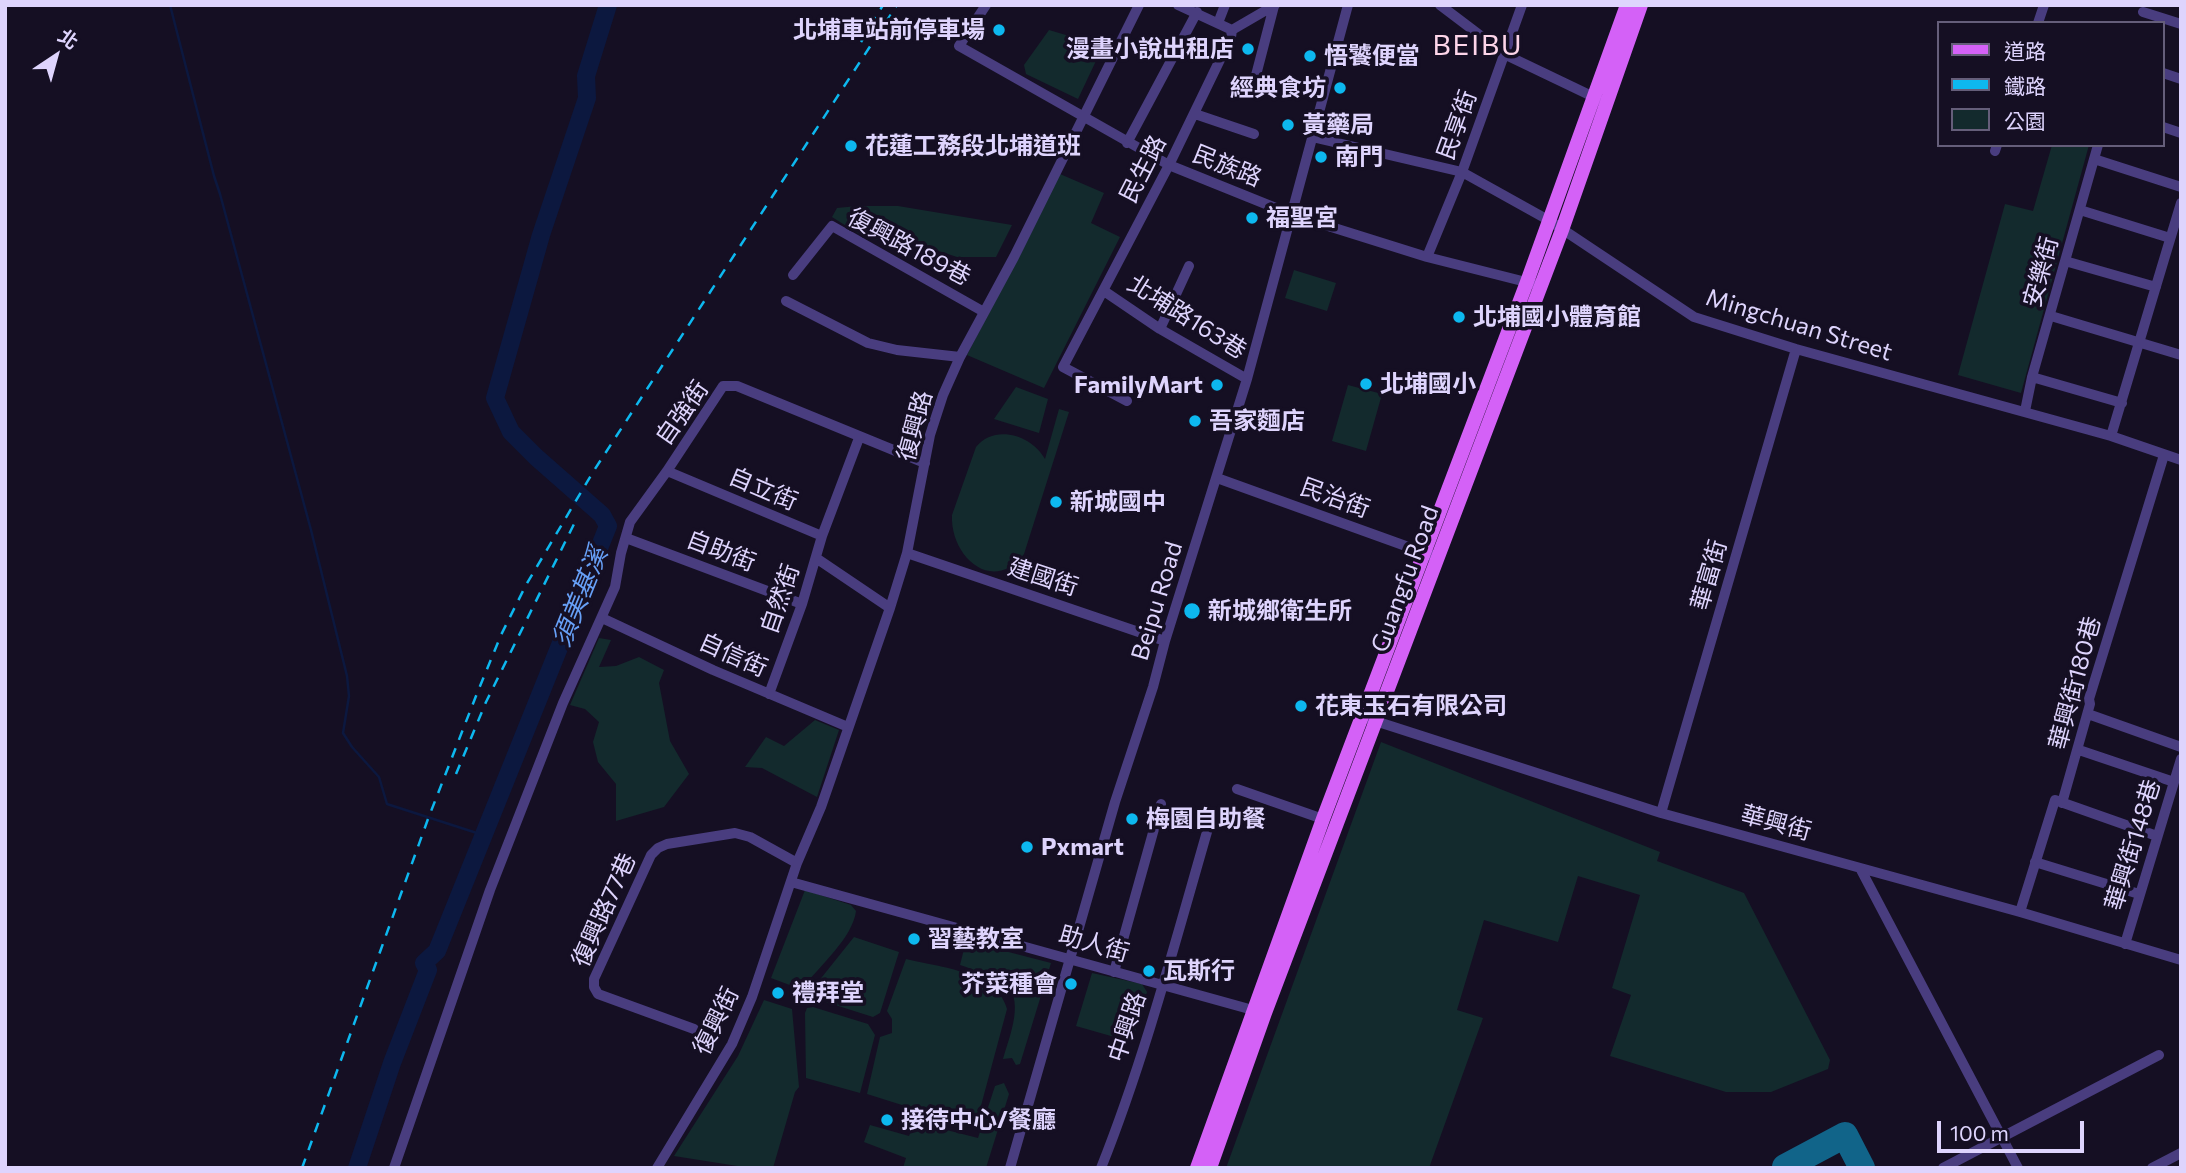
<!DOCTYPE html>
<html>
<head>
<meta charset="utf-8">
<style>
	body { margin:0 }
	#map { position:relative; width:2186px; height:1173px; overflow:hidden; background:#150f23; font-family:Commissioner,"Noto Sans TC",sans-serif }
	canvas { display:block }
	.frame { position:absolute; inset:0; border:7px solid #ded4fd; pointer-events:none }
	.legend { position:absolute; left:1937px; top:21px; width:228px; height:126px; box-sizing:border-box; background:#150f23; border:2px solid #655e7a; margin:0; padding:9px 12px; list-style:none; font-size:21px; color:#ded4fd }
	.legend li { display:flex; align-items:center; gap:14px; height:35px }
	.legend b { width:35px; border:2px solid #655e7a }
	.north { position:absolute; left:21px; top:21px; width:70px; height:70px; -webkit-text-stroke:5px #150f23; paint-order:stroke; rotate:36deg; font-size:19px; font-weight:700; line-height:28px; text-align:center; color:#ded4fd }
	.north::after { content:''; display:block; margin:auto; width:24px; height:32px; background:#ded4fd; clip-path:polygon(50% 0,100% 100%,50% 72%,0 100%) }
	.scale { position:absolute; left:1937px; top:1121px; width:147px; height:32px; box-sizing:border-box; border:4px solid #ded4fd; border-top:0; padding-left:9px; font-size:21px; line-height:24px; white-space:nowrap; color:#ded4fd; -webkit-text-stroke:5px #150f23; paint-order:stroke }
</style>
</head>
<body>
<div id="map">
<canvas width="2186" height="1173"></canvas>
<div class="frame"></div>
<ul class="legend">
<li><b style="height:9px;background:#d461f7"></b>道路</li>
<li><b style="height:9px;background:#0db8ef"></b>鐵路</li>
<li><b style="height:19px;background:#132a2d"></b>公園</li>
</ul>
<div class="north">北</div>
<div class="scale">100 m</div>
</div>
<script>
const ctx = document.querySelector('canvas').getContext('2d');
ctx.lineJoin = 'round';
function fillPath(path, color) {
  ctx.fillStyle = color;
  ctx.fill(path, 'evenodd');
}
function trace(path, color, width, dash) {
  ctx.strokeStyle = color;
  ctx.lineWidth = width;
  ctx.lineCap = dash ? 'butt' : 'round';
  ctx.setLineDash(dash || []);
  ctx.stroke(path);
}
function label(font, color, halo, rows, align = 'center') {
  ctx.font = font + ' Commissioner,"Noto Sans TC",sans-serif';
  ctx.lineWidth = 7;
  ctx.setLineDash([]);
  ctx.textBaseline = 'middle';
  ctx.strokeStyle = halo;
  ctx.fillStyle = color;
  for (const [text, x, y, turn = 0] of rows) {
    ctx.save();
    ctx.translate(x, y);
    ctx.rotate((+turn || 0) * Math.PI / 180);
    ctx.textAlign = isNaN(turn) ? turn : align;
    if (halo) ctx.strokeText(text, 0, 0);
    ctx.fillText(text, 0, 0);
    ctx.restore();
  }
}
fillPath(new Path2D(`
	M1049 30 1103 46 1078 99 1026 74 1024 65Z
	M2052 145H2089L2021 393 1958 375 2005 204 2033 211Z
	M1060 174 1104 193 1091 223 1120 237 1044 388 967 355Z
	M858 206H898L1012 225 996 257H957L917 244 867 239 832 217 837 208Z
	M1294 270 1336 283 1327 311 1285 298Z
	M1348 385 1382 394 1366 451 1332 441Z
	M1016 387 1048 399 1039 433 994 419Z
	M1059 409 1069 412 1024 554C992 595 950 556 952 515L976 447C995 423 1033 436 1045 459Z
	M599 638 611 640 599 667 616 666 639 657 664 670 659 683 670 741 689 774 664 807 616 821V784L598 762 593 742 599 722 585 709 570 705Z
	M815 720 839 730 817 797 762 768 745 767 766 737 784 746Z
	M1381 742 1660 852 1657 861 1744 893 1830 1060 1828 1069 1771 1092H1726L1610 1056 1631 995 1612 988 1640 895 1578 876 1558 942 1484 920 1457 1010 1483 1018 1429 1168H1226Z
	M805 890 851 905 856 911C853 937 820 966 804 986L795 987 771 978Z
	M854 937 899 952 880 1013 873 1017 810 997V992Z
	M966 941 1051 963 1020 1064 1016 1065 1012 1058 1003 1059C1009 1037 1027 997 1002 981 990 974 974 970 960 965Z
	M906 959C939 967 998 972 1007 1009L975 1128 867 1094 880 1037 892 1033V1019L887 1011Z
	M1092 973 1142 984 1147 992 1132 1042 1076 1026Z
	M764 1000 792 1009 799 1087 795 1092 773 1168H750L674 1156 738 1056Z
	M813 1007 868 1024 875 1035 860 1093 806 1078 805 1013 807 1008Z
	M1004 1083 1009 1094 986 1168H903L906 1158 864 1142 870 1125 909 1136 915 1122 978 1138 995 1086Z`), '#132a2d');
trace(new Path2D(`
	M170 5 214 176 220 194 311 530 347 676 349 696 343 733 352 747 379 777 387 804 483 835`), '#0c183f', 2.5);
trace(new Path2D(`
	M357 1168 392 1063 428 970 424 963 437 951 608 526 602 515 536 457 511 432 495 398 541 235 587 98 586 76 608 5`), '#0c183f', 18);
trace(new Path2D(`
	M1785 1167 1845 1135 1862 1168`), '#116489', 26);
trace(new Path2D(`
	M986 5 959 46 1169 165 1293 215 1427 257 1534 284
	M1178 5 1232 30
	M1440 5 1506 55 1600 100
	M2143 12 2181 24
	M1218 23 1225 5
	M2038 23 2044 5
	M2163 73 2181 79
	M1255 79 1274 6
	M1195 114 1254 134
	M2163 127 2181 133
	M1312 137 1462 172 1550 221 1694 317 1796 349 2111 436 2181 460
	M1127 143 1197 12
	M1995 151 1997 145
	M2094 159 2181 187
	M2080 210 2170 238
	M1427 257 1462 172 1522 5
	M2065 261 2156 287
	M793 275 832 226 984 312
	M1104 291 1160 329 1247 379
	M786 301 868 343 897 350 960 357
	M2051 316 2181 355
	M1160 329 1189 266
	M2032 377 2122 403
	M1127 401 1063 367 1169 165 1231 37 1232 30 1275 5
	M2025 411 2032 377 2098 145
	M2111 436 2181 203
	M667 471 822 536 802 604 769 694
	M1217 478 1439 558
	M822 536 859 438
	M626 538 802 604
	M907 553 1165 641
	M816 558 890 608
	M602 618 713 670 848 727
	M2088 714 2181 747
	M1369 719 1661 813 2020 912 2181 960
	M2079 750 2174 782
	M1237 789 1323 819
	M2062 803 2090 704 2089 699 2164 455
	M1661 813 1796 349
	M2035 862 2139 894
	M1860 868 2018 1168
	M791 882 1260 1012
	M2020 912 2055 800 2157 836
	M2125 944 2181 759
	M1114 972 1161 804
	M694 1029 598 994 594 987V979L651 855 658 848 667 844 735 833 750 837 797 863
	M394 1168 490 890 563 703 615 587 621 553 630 522 667 471 723 386H737L925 463
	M657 1168 732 1044 752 997 797 863 821 807 890 608 907 553 930 435 943 395 960 357 1014 257 1139 5
	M1010 1168 1115 802 1153 687 1165 641 1247 379 1348 5
	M1101 1168C1146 1055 1177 935 1211 818
	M1943 1168 2159 1055
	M2152 1168 2181 1153`), '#493d7f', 10);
trace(new Path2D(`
	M1197 1168 1323 819 1527 282 1627 5
	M1210 1168 1265 1013 1562 230 1641 5`), '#d461f7', 14);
trace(new Path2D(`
	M861 42 883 5
	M456 774 486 702 577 518
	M302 1168 428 819 476 696 501 635 526 585 593 472 897 5`), '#0db8ef', 2.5, [10, 9]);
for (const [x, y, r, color] of [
	[999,30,7,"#0db8ef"],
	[1248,49,7,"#0db8ef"],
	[1310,56,7,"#0db8ef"],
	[1340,88,7,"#0db8ef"],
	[1288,125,7,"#0db8ef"],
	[851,146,7,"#0db8ef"],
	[1321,157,7,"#0db8ef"],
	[1252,218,7,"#0db8ef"],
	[1459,317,7,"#0db8ef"],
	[1366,384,7,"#0db8ef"],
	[1217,385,7,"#0db8ef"],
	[1195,421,7,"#0db8ef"],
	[1056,502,7,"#0db8ef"],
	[1192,611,9,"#0db8ef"],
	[1301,706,7,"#0db8ef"],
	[1132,819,7,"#0db8ef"],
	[1027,847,7,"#0db8ef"],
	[914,939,7,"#0db8ef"],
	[1149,971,7,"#0db8ef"],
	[1071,984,7,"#0db8ef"],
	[778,993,7,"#0db8ef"],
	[887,1120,7,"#0db8ef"]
]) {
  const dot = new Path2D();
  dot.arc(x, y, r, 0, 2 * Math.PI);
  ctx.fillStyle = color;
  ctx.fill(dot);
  trace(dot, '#150f23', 2.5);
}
label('bold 24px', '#ded4fd', '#150f23', [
	["北埔車站前停車場",985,30,"right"],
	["漫畫小說出租店",1234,49,"right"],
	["悟饕便當",1324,56],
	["經典食坊",1326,88,"right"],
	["黃藥局",1302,125],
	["花蓮工務段北埔道班",865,146],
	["南門",1335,157],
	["福聖宮",1266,218],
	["北埔國小體育館",1473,317],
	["北埔國小",1380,384],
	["FamilyMart",1203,385,"right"],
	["吾家麵店",1209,421],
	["新城國中",1070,502],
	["新城鄉衛生所",1208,611],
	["花東玉石有限公司",1315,706],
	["梅園自助餐",1146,819],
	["Pxmart",1041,847],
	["習藝教室",928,939],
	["瓦斯行",1163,971],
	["芥菜種會",1057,984,"right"],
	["禮拜堂",792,993],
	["接待中心/餐廳",901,1120]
], 'left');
label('24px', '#ded4fd', '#150f23', [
	["民享街",1457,125,-70],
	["民族路",1227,166,22],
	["民生路",1143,169,-63],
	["復興路189巷",909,247,28],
	["安樂街",2041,272,-75],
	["北埔路163巷",1187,317,32],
	["Mingchuan Street",1799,325,17],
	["自強街",682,413,-55],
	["復興路",915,426,-75],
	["自立街",763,489,23],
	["民治街",1335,498,20],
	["自助街",721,551,21],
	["華富街",1709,575,-74],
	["建國街",1043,577,18],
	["Guangfu Road",1405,579,-70],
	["自然街",780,599,-71],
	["Beipu Road",1157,601,-73],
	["自信街",733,655,24],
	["華興街180巷",2075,683,-75],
	["華興街",1776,823,15],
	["華興街148巷",2133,845,-73],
	["復興路77巷",604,910,-66],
	["助人街",1094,944,16],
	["復興街",716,1021,-64],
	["中興路",1127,1027,-72]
]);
label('italic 26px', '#67a0f7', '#150f23', [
	["須美基溪",580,597,-68]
]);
ctx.letterSpacing = '2px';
label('28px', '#fdd5e9', '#150f23', [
	["BEIBU",1478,46]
]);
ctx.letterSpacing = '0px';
</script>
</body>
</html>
